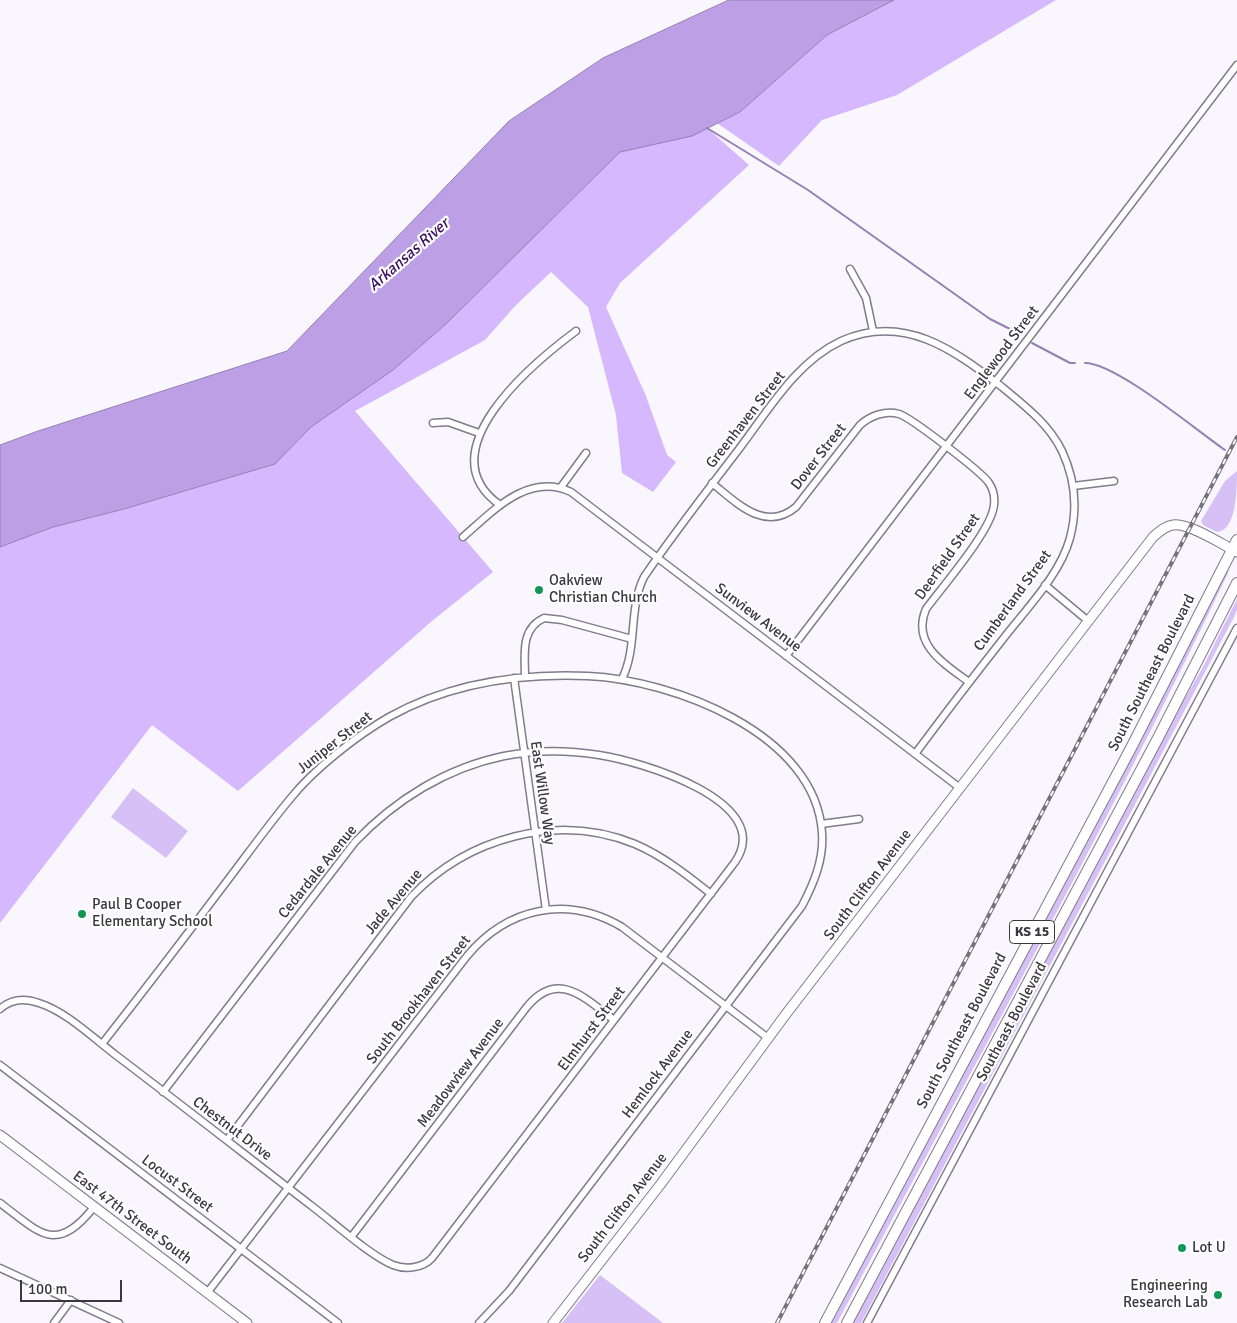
<!DOCTYPE html>
<html>
<head>
<meta charset="utf-8">
<style>
	body { margin:0 }
	#map { position:relative; width:1237px; height:1323px; overflow:hidden; background:#f9f6fd; font-family:Signika,sans-serif }
	canvas { display:block }
	.scale { position:absolute; left:20px; top:1280px; width:102px; height:22px; box-sizing:border-box; border:2px solid #3a383f; border-top:0; padding-left:6px; font-size:15px; line-height:18px; white-space:nowrap; color:#3a383f; -webkit-text-stroke:4px #fff; paint-order:stroke }
</style>
</head>
<body>
<div id="map">
<canvas width="1237" height="1323"></canvas>
<div class="scale">100 m</div>
</div>
<script>
const ctx = document.querySelector('canvas').getContext('2d');
ctx.lineJoin = 'round';
function fillPath(path, color) {
  ctx.fillStyle = color;
  ctx.fill(path, 'evenodd');
}
function trace(path, color, width, dash) {
  ctx.strokeStyle = color;
  ctx.lineWidth = width;
  ctx.lineCap = dash ? 'butt' : 'round';
  ctx.setLineDash(dash || []);
  ctx.stroke(path);
}
function label(font, color, halo, rows, align = 'center') {
  ctx.font = font + ' Signika,sans-serif';
  ctx.lineWidth = 4.5;
  ctx.setLineDash([]);
  ctx.textBaseline = 'middle';
  ctx.strokeStyle = halo;
  ctx.fillStyle = color;
  for (const [text, x, y, turn = 0] of rows) {
    ctx.save();
    ctx.translate(x, y);
    ctx.rotate((+turn || 0) * Math.PI / 180);
    ctx.textAlign = isNaN(turn) ? turn : align;
    if (halo) ctx.strokeText(text, 0, 0);
    ctx.fillText(text, 0, 0);
    ctx.restore();
  }
}
fillPath(new Path2D(`
	M1237 471C1237 487 1237 531 1217 532L1203 525 1201 521 1225 481Z
	M1230 569C1108 825 970 1072 837 1323H829L1223 577Z
	M1237 599V610L1234 617 861 1323H852L1180 707 1203 667Z
	M133 788 188 831 166 858 111 817Z
	M600 1275 663 1323H562Z`), '#d6c0f6');
fillPath(new Path2D(`
	M894 0H1056L897 95 822 120 779 166 717 123 740 112 827 35Z
	M707 128 749 165 620 283 606 307 646 396 667 455 676 462 653 492 622 473 616 415 588 307 551 272 515 306 485 340 355 411 493 572 432 621 238 791 152 725 0 923V547L53 527 124 509 275 464 311 427 393 370 446 324 620 152Z`), '#d5b8fe');
const water = new Path2D(`
	M729 0H894L827 35 740 112 692 136 620 152 446 324 393 370 311 427 275 464 124 509 53 527 0 547V445L38 431 287 351 509 121 603 58Z`);
fillPath(water, '#bc9fe4');
trace(water, '#9580b2', 1);
trace(new Path2D(`
	M707 128 808 190 990 319 1014 331
	M1032 343 1070 363H1075
	M1085 363C1116 363 1196 430 1225 450`), '#9580b2', 2);
const street = new Path2D(`
	M850 269 866 298 873 331
	M433 423 448 422 479 433
	M712 483C737 503 765 533 796 507L860 425C870 416 885 410 899 414 910 417 982 472 989 483 993 489 995 497 994 505 992 530 942 587 926 609 911 644 944 664 969 682
	M1073 486 1114 481
	M561 487 586 453
	M500 505C425 452 533 363 576 331
	M463 537C493 511 528 472 571 492L960 788
	M1045 585 1087 620
	M786 656 1237 65
	M525 677C525 655 520 629 544 618L562 620 632 639
	M514 678 546 910
	M622 679C638 647 628 609 644 577 674 533 707 491 739 449 768 411 796 362 841 341 904 313 954 350 1002 387 1025 406 1049 424 1062 451 1075 479 1078 508 1070 538 1060 575 1026 609 1003 639 973 677 944 715 915 754
	M821 824 859 819
	M0 1009C11 999 25 998 39 1003 67 1012 93 1038 117 1056 183 1106 248 1157 313 1207 334 1223 371 1256 393 1265 406 1270 423 1268 432 1258L735 862C777 801 639 761 599 755 568 750 534 750 504 756 446 768 395 800 355 842L163 1092
	M102 1044C142 993 182 941 221 889 244 859 266 828 290 799 313 770 356 736 389 717 450 683 519 673 588 676 672 680 816 733 822 833 824 859 814 883 802 906L509 1291 479 1323
	M0 1065 338 1323
	M227 1140 411 897C467 838 557 812 635 844 663 856 687 875 711 894
	M0 1203C40 1233 56 1255 94 1207
	M352 1236 526 1008C557 969 584 997 614 1020
	M0 1268 119 1323
	M207 1293 467 956C508 907 567 895 622 927L768 1038
	M54 1323 71 1300
	M867 1323 1237 628`);
const secondary = new Path2D(`
	M0 1135 247 1323
	M553 1323 660 1185 786 1014 1153 537C1159 532 1165 526 1173 525 1188 522 1223 545 1237 552`);
const primary = new Path2D(`
	M825 1323 1131 748 1237 540
	M847 1323 1158 738 1237 583`);
trace(street, '#817b8b', 9);
trace(secondary, '#817b8b', 11);
trace(primary, '#817b8b', 12);
trace(street, '#fff', 6);
trace(secondary, '#fff', 9);
trace(primary, '#fff', 10);
const rail = new Path2D(`
	M777 1323 1237 437`);
trace(rail, '#75737a', 4);
trace(rail, '#fff', 2, [5.5]);
for (const [x, y, r, color] of [
	[539,590,5,"#149756"],
	[82,914,5,"#149756"],
	[1182,1248,5,"#149756"],
	[1218,1295,5,"#149756"]
]) {
  const dot = new Path2D();
  dot.arc(x, y, r, 0, 2 * Math.PI);
  ctx.fillStyle = color;
  ctx.fill(dot);
  trace(dot, '#fff', 2);
}
for (const [x, y, w] of [
	[1032,932,45]
]) {
  const box = new Path2D();
  box.roundRect(x - w / 2, y - 11.5, w, 23, 4);
  ctx.fillStyle = '#fff';
  ctx.fill(box);
  trace(box, '#3a383f', 1);
}
label('bold 14px', '#3a383f', null, [
	["KS 15",1032,932]
]);
label('15px', '#3a383f', '#fff', [
	["Englewood Street",1002,353,-53],
	["Greenhaven Street",746,420,-52],
	["Dover Street",819,457,-52],
	["Deerfield Street",948,557,-55],
	["Cumberland Street",1013,601,-54],
	["Sunview Avenue",758,618,37],
	["South Southeast Boulevard",1152,673,-63],
	["Juniper Street",335,743,-38],
	["East Willow Way",542,793,82],
	["Cedardale Avenue",318,872,-51],
	["South Clifton Avenue",868,885,-53],
	["Jade Avenue",394,902,-50],
	["South Brookhaven Street",419,1000,-52],
	["Southeast Boulevard",1012,1022,-62],
	["Elmhurst Street",592,1029,-53],
	["South Southeast Boulevard",962,1031,-62],
	["Meadowview Avenue",461,1073,-53],
	["Hemlock Avenue",658,1074,-53],
	["Chestnut Drive",232,1129,37],
	["Locust Street",177,1184,37],
	["South Clifton Avenue",623,1208,-52],
	["East 47th Street South",132,1218,37]
]);
label('15px', '#3a383f', '#fff', [
	["Oakview",549,581],
	["Christian Church",549,598],
	["Paul B Cooper",92,905],
	["Elementary School",92,922],
	["Lot U",1192,1248],
	["Engineering",1208,1286,"right"],
	["Research Lab",1208,1303,"right"]
], 'left');
label('italic 16px', '#3a0f60', '#fff', [
	["Arkansas River",409,255,-41]
]);
</script>
</body>
</html>
